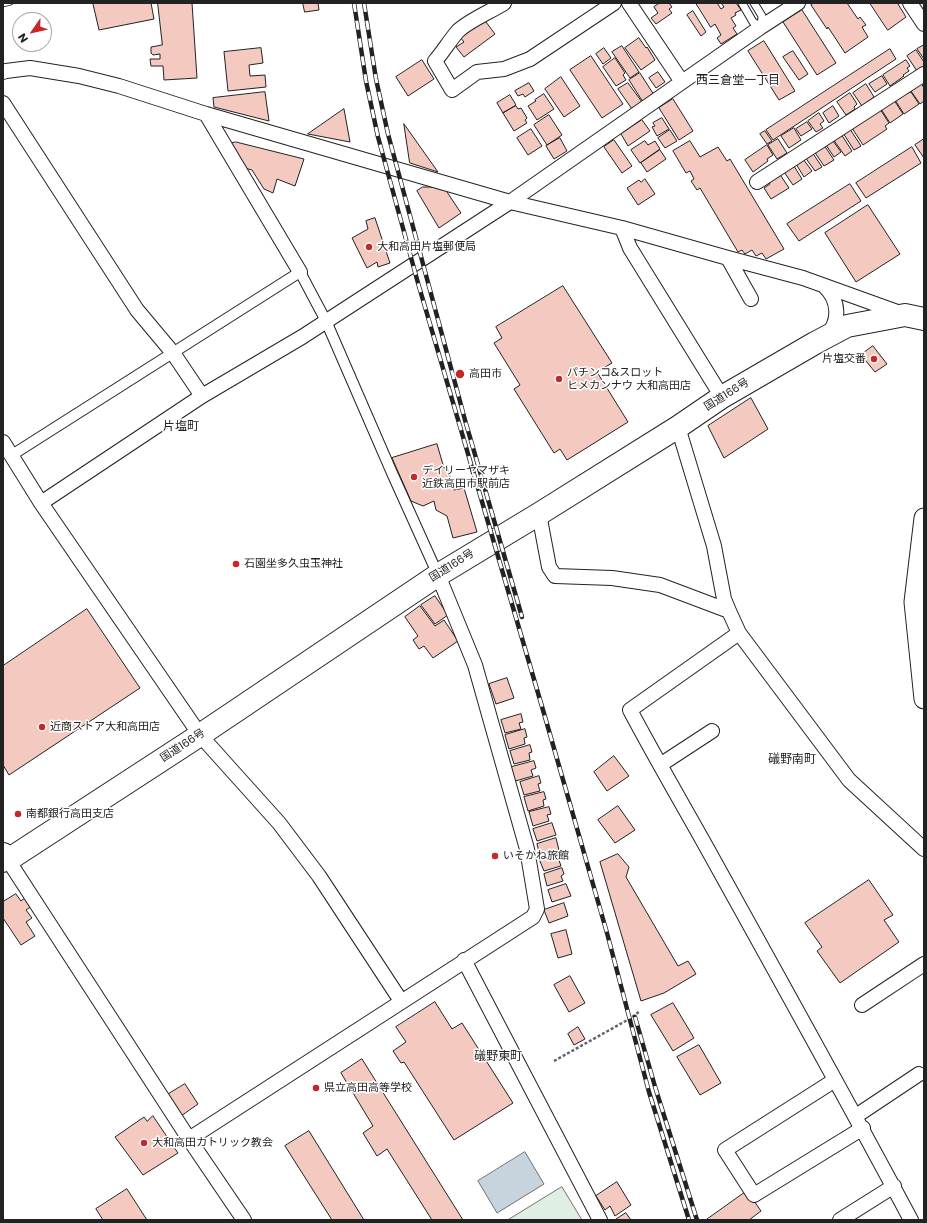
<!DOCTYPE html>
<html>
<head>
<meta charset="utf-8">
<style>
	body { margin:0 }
	#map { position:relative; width:927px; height:1223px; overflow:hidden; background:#fff; font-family:Poppins,sans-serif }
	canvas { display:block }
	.frame { position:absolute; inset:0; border:4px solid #222; pointer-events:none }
	.north { position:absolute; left:12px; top:12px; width:40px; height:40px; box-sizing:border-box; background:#fff; border:1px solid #a7a7a7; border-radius:50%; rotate:236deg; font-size:11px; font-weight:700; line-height:16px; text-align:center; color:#222 }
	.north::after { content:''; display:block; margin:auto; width:14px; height:18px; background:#c62828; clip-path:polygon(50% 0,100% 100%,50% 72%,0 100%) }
</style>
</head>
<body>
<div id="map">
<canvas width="927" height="1223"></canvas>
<div class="frame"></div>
<div class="north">N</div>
</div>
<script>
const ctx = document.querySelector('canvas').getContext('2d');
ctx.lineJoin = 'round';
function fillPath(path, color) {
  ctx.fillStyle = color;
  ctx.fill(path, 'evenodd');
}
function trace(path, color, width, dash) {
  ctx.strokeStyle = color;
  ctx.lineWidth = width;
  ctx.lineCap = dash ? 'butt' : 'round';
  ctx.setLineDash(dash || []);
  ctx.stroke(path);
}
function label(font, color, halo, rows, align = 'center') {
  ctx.font = font + ' Poppins,"Noto Sans JP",sans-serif';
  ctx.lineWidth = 3;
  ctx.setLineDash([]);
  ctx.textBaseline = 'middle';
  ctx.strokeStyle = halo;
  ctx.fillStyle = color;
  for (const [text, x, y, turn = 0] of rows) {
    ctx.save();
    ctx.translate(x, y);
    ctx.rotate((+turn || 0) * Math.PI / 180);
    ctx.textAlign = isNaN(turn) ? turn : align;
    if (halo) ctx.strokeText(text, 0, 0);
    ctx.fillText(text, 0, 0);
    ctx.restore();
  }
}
const green = new Path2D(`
	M562 1187 582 1220H508Z`);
fillPath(green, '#e0efe3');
trace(green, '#6f6f6f', 1);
const water = new Path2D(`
	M525 1152 544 1184 497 1213 478 1181Z`);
fillPath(water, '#c7d3dd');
trace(water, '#6f6f6f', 1);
const building = new Path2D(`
	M95 3H151L154 19 99 30 93 4Z
	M158 3H192L197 78 164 80 163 66H151L150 59H160V54L153 55 151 53V47L162 45Z
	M303 3H318L319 10 305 12Z
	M660 3H669L672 7 669 9 672 13 656 24 651 18 658 13 654 7Z
	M696 3H717L721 9 724 7 721 3H736L741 10 735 13 736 15 731 18 736 26 733 28 737 34 721 44 717 38 721 35 715 24 711 27Z
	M814 3H847L858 19 860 17 866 25 862 27 868 37 845 53 828 27 827 29 811 5Z
	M870 3H900L898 4 906 17 888 30Z
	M802 10 836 63 817 75 783 22Z
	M693 11 706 32 701 36 687 15Z
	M483 18 495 34 464 57 456 47 464 42 459 36Z
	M639 38 646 48 647 47 655 60 641 70 625 48Z
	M764 41 795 91 779 100 748 51Z
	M924 45V59L917 49Z
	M622 46 639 72 630 78 612 52Z
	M261 48 263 63 249 65 250 76 265 75 266 87 228 91 224 52Z
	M604 48 611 58 603 64 596 54Z
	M890 49 896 59 773 140 766 130Z
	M916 50 924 62V66L917 71 907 56Z
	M793 51 808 74 799 80 783 57Z
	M591 56 623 104 602 118 570 70Z
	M615 58 625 73 623 75 626 80 616 86 603 67Z
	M422 60 434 79 408 96 396 77Z
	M906 60 910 66 907 68 909 71 903 75 904 76 890 86 883 75Z
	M658 72 665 82 656 88 649 78Z
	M640 73 654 95 643 102 629 80Z
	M882 76 887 84 875 92 869 84Z
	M561 77 580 106 564 117 545 89Z
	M529 83 534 91 525 97 523 94 518 96 515 91Z
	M628 83 642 102 632 109 618 89Z
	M921 83 924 88V101L920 104 911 91 917 87 916 86Z
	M866 84 874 97 862 106 853 93Z
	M265 92 269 121 214 107 213 98Z
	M907 92 908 93 911 92 919 104 904 114 895 100Z
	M850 93 857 104 854 107 855 109 846 115 837 102Z
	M544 94 554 109 537 120 528 106 536 101 535 100Z
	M510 95 516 105 503 113 497 103Z
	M673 99 693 131 679 140 659 108Z
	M894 100 903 114 890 123 881 109Z
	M516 106 518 109 521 108 527 118 525 120 527 123 514 131 503 113Z
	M833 106 839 116 829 123 823 113Z
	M344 109 350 142 308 134Z
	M880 109 889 123 885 126 887 129 863 145 852 128Z
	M819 113 824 121 820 124 823 128 816 132 808 121Z
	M549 115 562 135 547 145 534 125Z
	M662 118 669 129 657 136 652 127 655 126 653 123Z
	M642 120 650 131 628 146 621 134Z
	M807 122 812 129 801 136 796 129Z
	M404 124 438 172 410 163Z
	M794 128 801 140 789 148 781 136Z
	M531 129 542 146 528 155 517 138Z
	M850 129 861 146 854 150 843 133Z
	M670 130 677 141 665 148 658 138Z
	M765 131 772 141 767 144 760 134Z
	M841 134 852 151 845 156 833 139Z
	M560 138 567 151 554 159 546 146Z
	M778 139 787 153 777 159 768 145Z
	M924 139V158L915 145Z
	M614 140 632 166 622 173 604 147Z
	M645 141 648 145 655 141 660 149 640 163 631 150Z
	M690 141 700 157 718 147 727 161 730 159 784 249 766 259 762 253 756 256 752 250 745 254 742 250 738 252 700 188 697 190 691 181 694 179 690 171 686 173 673 151Z
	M833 141 841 152 834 157 826 145Z
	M236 142 304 159 295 186 277 179 273 193 264 189 252 170 237 166 228 144Z
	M767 145 773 155 767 159 768 161 753 172 745 160Z
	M824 145 834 160 824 166 814 151Z
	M912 147 921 163 866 198 856 183Z
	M660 150 666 159 647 172 641 163Z
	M812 152 822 167 815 171 805 157Z
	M803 159 812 171 804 177 796 164Z
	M794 166 802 179 793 185 784 172Z
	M779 173 789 188 771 199 764 188 770 184 768 181Z
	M645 179 655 194 638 205 627 188 639 180 641 182Z
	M850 184 861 201 799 241 787 224Z
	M423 187H443L445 189 461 213 439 228 417 191Z
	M868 205 900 254 856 282 825 233Z
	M375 218 390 263 378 267 377 262 367 268 352 238 368 229 366 221Z
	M563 286 612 363 597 372 628 422 567 460 560 449 554 453 514 389 520 385 494 343 502 338 496 327Z
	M873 346 887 364 875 372 861 355Z
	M751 398 768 429 724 458 708 426Z
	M437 444 444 468 447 467 454 490 464 488 477 532 453 538 447 516 436 510 434 501 423 506 411 501 392 458Z
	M435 596 448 615 435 624 421 605Z
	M420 606 435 626 444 620 458 641 433 658 424 646 419 649 413 640 418 636 405 617Z
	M87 609 140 688 9 775 3 765V666Z
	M507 678 514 698 496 704 489 684Z
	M521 714 523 722 519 723 521 729 505 733 501 720Z
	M525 729 527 737 524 738 525 744 509 749 505 735Z
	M530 745 532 752 529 753 530 760 514 764 510 751Z
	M614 756 629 776 607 791 594 772Z
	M534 761 536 768 531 770 533 776 512 782 508 768Z
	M539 776 541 783 538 784 540 791 524 795 520 782Z
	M544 792 546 799 543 800 544 806 528 811 524 797Z
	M618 806 635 830 615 843 598 820Z
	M549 807 551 814 547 815 549 821 533 826 529 812Z
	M552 823 556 835 537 841 533 829Z
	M556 838 559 850 540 856 537 844Z
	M557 854 561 866 544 871 539 859Z
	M618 854 629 867 626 877 678 966 688 961 696 974 664 993 641 1001 600 862Z
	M562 868 564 874 561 876 563 881 547 886 544 874Z
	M869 880 893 915 884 920 899 942 840 983 817 951 822 947 805 923Z
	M566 884 571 896 552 902 548 890Z
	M16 894 21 901 26 897 32 906 26 910 32 918 26 922 35 936 21 945 3 918V902Z
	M564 903 568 916 549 923 544 910Z
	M566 930 572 954 558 958 551 934Z
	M570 976 585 1003 569 1012 554 985Z
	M435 1002 452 1029 462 1023 513 1103 454 1140 404 1062 401 1063 393 1051 406 1042 396 1027Z
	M673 1003 694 1038 673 1051 651 1015Z
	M578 1027 585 1039 574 1045 568 1034Z
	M699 1045 721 1083 700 1095 677 1057Z
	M362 1059 463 1220H432L387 1149 377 1156 363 1133 373 1126 341 1073Z
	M185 1084 198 1104 181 1116 167 1095Z
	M153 1116 178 1153 143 1175 115 1137 144 1117 147 1121Z
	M309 1131 364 1220H332L285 1146Z
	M617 1182 631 1205 615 1216 610 1206 605 1210 596 1196Z
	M127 1189 147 1220H103L96 1209Z
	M747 1191 761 1211 749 1220H706Z
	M626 1213 631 1220H615Z`);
fillPath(building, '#f3c9c0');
trace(building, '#222', 1);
const service = new Path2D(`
	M742 3 753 22 761 27 762 16 754 3`);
const pedestrian = new Path2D(`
	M12 455 300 272 326 321 392 473 438 575`);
const minor = new Path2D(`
	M504 3C490 12 470 20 458 31 450 40 443 52 435 61L452 90 477 72 504 69 530 59 614 3
	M629 3 682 82
	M910 3 924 24
	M3 72 6 71 30 68 79 76 119 86 206 114 510 202 622 228 728 258 803 278 903 314
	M3 103 137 310 173 353 202 396
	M206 114 300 272
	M757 182 924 74
	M622 228 630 248 722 397
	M728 258 751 299
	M824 286C839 299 841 322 826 336
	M678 427 714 546 724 599 729 611 739 633 849 780 924 849
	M3 442 41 503 200 735 279 823 319 876 401 1001
	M41 503 202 396 302 337 510 202 761 27 798 3
	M539 514 549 567 555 576 612 578 660 585 729 611
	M739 633 630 710C658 763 689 815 718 868 783 985 848 1102 911 1220
	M660 765 712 731
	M3 865 8 860 189 1139 244 1220
	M464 960 600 1220
	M862 1005 924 964
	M835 1080 725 1150 754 1195 863 1128
	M856 1116 919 1074
	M189 1139 533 917 537 909 527 849 475 665 438 575
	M840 1220 894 1186`);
const secondary = new Path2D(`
	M924 518 914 602 924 699`);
const trunk = new Path2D(`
	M3 854 8 860 200 735 438 575 539 514 678 427 722 397 815 343 847 326 905 315 924 319`);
trace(service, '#222', 9);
trace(pedestrian, '#222', 12);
trace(minor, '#222', 16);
trace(secondary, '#222', 21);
trace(trunk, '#222', 24);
trace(new Path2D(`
	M554 1061 631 1018 640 1011`), '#646464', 2.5, [3, 2]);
trace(service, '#fff', 7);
trace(pedestrian, '#fff', 10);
trace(minor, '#fff', 14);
trace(secondary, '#fff', 19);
trace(trunk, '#fff', 22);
const rail = new Path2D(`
	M354 3 366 81 378 137 418 283 543 710 607 933 649 1092 689 1220
	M364 3 376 79 388 134 465 420 522 617
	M3 5 11 3
	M635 1017 656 1090 697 1220`);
trace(rail, '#222', 4.5);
trace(rail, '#fff', 3, [9]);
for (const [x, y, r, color] of [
	[369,247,4,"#c62828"],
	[874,359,4,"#c62828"],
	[460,374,5,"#c62828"],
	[559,379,4,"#c62828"],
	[414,477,4,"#c62828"],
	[236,564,4,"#c62828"],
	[42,727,4,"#c62828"],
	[18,814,4,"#c62828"],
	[495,856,4,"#c62828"],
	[316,1088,4,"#c62828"],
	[144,1143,4,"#c62828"]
]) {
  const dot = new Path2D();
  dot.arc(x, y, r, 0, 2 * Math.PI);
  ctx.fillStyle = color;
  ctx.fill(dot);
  trace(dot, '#fff', 1.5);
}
label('11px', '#222', '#fff', [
	["大和高田片塩郵便局",377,247],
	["片塩交番",866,359,"right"],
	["パチンコ&スロット",567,373],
	["ヒメカンナウ 大和高田店",567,386],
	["高田市",469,374],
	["デイリーヤマザキ",422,471],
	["近鉄高田市駅前店",422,484],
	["石園坐多久虫玉神社",244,564],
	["近商ストア大和高田店",50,727],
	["南都銀行高田支店",26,814],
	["いそかね旅館",503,856],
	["県立高田高等学校",324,1088],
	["大和高田カトリック教会",152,1143]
], 'left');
label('11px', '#222', '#fff', [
	["国道166号",727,395,-32],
	["国道166号",452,566,-32],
	["国道166号",183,746,-33]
]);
label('12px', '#222', '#fff', [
	["西三倉堂一丁目",738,81],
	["片塩町",181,427],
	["礒野南町",792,760],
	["礒野東町",498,1057]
]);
</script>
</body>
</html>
